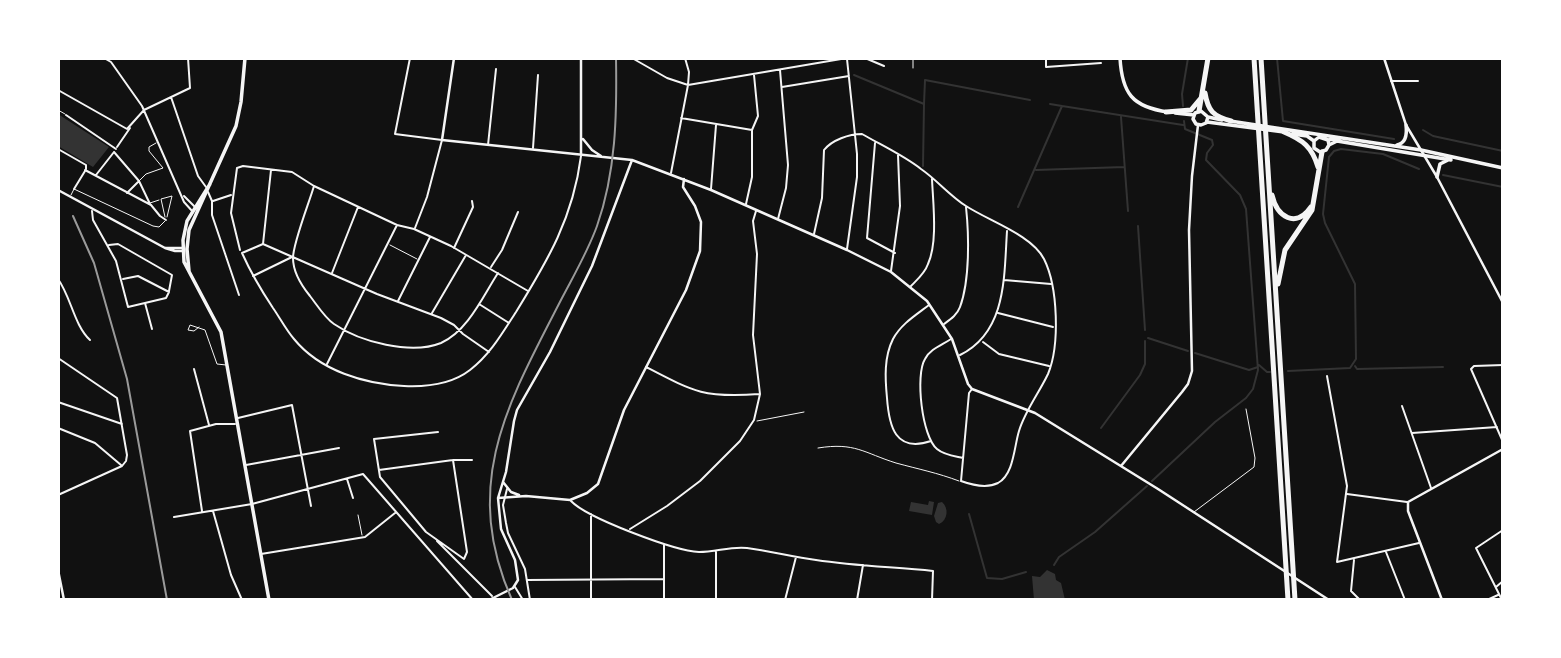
<!DOCTYPE html>
<html>
<head>
<meta charset="utf-8">
<style>
	body { margin:0 }
	#map { position:relative; width:1561px; height:658px; overflow:hidden; background:#111; font-family:Cabin,sans-serif }
	canvas { display:block }
	.frame { position:absolute; inset:0; border:60px solid #fff; pointer-events:none }
</style>
</head>
<body>
<div id="map">
<canvas width="1561" height="658"></canvas>
<div class="frame"></div>
</div>
<script>
const ctx = document.querySelector('canvas').getContext('2d');
ctx.lineJoin = 'round';
function fillPath(path, color) {
  ctx.fillStyle = color;
  ctx.fill(path, 'evenodd');
}
function trace(path, color, width, dash) {
  ctx.strokeStyle = color;
  ctx.lineWidth = width;
  ctx.lineCap = dash ? 'butt' : 'round';
  ctx.setLineDash(dash || []);
  ctx.stroke(path);
}
fillPath(new Path2D(`
	M58 114 109 147 93 167 58 146Z
	M929 501 934 502 932 515 909 511 911 502 928 505Z
	M942 502C949 508 948 520 939 524L936 522 934 516 938 503Z
	M1047 570 1055 574 1056 580 1061 583 1065 600H1034L1032 576 1040 577Z`), '#333');
trace(new Path2D(`
	M1277 58 1283 121 1394 139
	M854 75 924 104 925 80 1030 100
	M1050 104 1062 106
	M1183 106 1182 94 1188 58
	M1121 117 1128 211
	M1423 130 1433 136 1503 151
	M923 166 924 104
	M1036 170 1124 167
	M1443 175 1503 187
	M1018 207 1062 106 1183 125
	M1138 226 1145 330
	M1148 338 1188 351
	M1195 353 1249 370 1258 367
	M1259 365 1267 372H1270
	M1355 366 1357 369 1443 367
	M1288 371 1350 368 1356 359 1355 284 1325 223 1323 214 1329 157 1334 151 1341 149 1383 154 1419 169
	M1101 428 1140 375 1145 364V341
	M1152 481 1215 422 1246 398 1253 389 1258 370 1246 209 1240 195 1206 160 1207 153 1213 145 1212 140 1185 129 1184 121
	M969 514 987 578 1002 579 1026 572
	M1054 565 1059 557 1095 532 1147 486`), '#333', 2);
trace(new Path2D(`
	M913 58V68
	M58 110 65 114
	M139 181 146 174 163 168 149 151V147L156 143
	M71 195 74 189 153 226 159 227 165 221
	M150 203 159 200
	M165 217 161 199 172 196 167 217
	M390 245 417 259
	M199 327 194 331 188 330 190 325 205 330 217 364 226 365
	M757 421 804 412
	M818 448C855 442 864 453 896 463 918 469 938 473 959 481
	M1194 512 1254 467 1255 458 1246 409
	M358 515 362 535`), '#f5f5f5', 1);
trace(new Path2D(`
	M66 115 116 149
	M117 147 130 128
	M58 149 86 165V169
	M114 152 139 181 150 204
	M85 170 151 205 160 216 166 220
	M96 175 114 152
	M74 189 85 171
	M127 193 138 182`), '#f5f5f5', 2);
trace(new Path2D(`
	M104 58 111 62 142 106 184 202 193 212
	M410 58 395 134 442 140 427 197 415 228
	M632 58 667 78 688 85 847 58
	M865 58 884 66
	M1046 58V67L1101 63
	M1391 81H1418
	M782 87 849 76
	M58 90 127 129 144 110 190 88 188 58
	M171 97 198 176 206 187
	M681 118 752 130
	M875 143 867 238 895 253
	M488 145 496 69
	M533 148 538 75
	M671 173 688 85 689 72 685 58
	M314 186C309 203 293 243 293 258 293 272 301 285 310 296 317 305 325 318 334 324 360 342 411 355 441 343 468 331 483 296 498 273
	M711 189 716 125
	M208 192 212 201V215L239 295
	M184 196 195 207
	M213 201 231 195
	M746 204 752 177V130L758 116 754 75
	M92 211 93 220 116 261 128 307 166 298 169 292
	M778 219 786 188 788 165 780 70
	M814 234 822 198 824 150C832 140 849 134 862 134 881 145 903 155 921 169 937 180 950 196 966 206 989 221 1032 235 1044 259 1058 287 1060 345 1048 374 1039 393 1025 411 1019 431 1014 447 1014 474 998 483 986 489 972 485 961 481L969 393 972 389
	M263 244 271 170
	M109 245 118 244 172 275 169 291
	M454 248 473 207 472 201
	M847 249 857 177V154L847 59
	M240 250 231 213 237 168 243 166 292 172 314 186 397 225 414 229 451 246 528 291
	M491 267 502 250 518 212
	M891 271 900 206 898 155
	M332 273 358 207
	M253 276 292 257
	M58 279C71 297 74 325 90 340
	M123 279 138 276 169 292
	M1004 280 1051 284
	M911 286C918 279 925 273 928 264 938 242 933 203 932 179
	M398 301 430 237
	M145 303 152 329
	M479 304 509 323
	M929 305C916 315 901 324 893 339 884 357 885 378 887 398 889 426 895 453 931 441
	M432 313 466 255
	M998 313 1053 327
	M944 324C951 319 957 315 960 307 970 280 969 235 966 207
	M58 339V345
	M951 339C942 345 930 349 925 359 915 375 922 437 937 449 944 455 954 456 963 458
	M983 342 999 354 1049 366
	M489 352 463 334 454 325 441 318 377 294 263 244 242 253C251 273 261 290 273 308 280 318 286 330 294 339 320 371 365 384 404 386 426 387 452 384 470 370 490 355 503 332 516 312 548 260 573 218 581 156
	M960 355C1007 332 1004 276 1007 231
	M58 358 117 398 127 455 126 461 122 466 58 495
	M327 364 397 225
	M1503 365 1474 366 1471 369 1503 442
	M646 367C694 392 704 398 759 394
	M194 369 209 425
	M1327 376 1347 486 1337 562 1419 543
	M58 402 122 424
	M1402 406 1431 488
	M238 418 292 405 311 506
	M58 428 95 443 121 465
	M438 432 374 439 380 477 426 532 464 559 467 552 453 460
	M1412 433 1497 427
	M246 465 339 448
	M379 470 453 460H472
	M347 479 353 498
	M507 489 503 505 506 523 508 533 525 569 530 600
	M1347 494 1407 502
	M571 501C587 518 675 551 699 552 716 552 731 546 747 548 770 551 793 557 816 560 855 566 894 567 933 571L932 600
	M202 511 190 431 216 424H235
	M213 511 231 575 242 600
	M591 514V600
	M174 517 252 504 363 474 473 600
	M630 529 667 506 700 481 740 441 754 420 760 394 753 335 757 254 753 221 756 211
	M437 541 492 596
	M716 551V600
	M1386 552 1405 600
	M261 554 365 537 395 513
	M1354 560 1351 591 1360 600
	M527 580 664 579
	M515 587 523 600
	M1496 587 1503 581
	M664 600V545
	M785 600 796 557
	M857 600 863 565
	M1487 600 1498 595
	M1502 600 1476 548 1503 530`), '#f5f5f5', 2);
trace(new Path2D(`
	M454 58 442 140 632 160 711 190 847 250 891 272 927 301 952 339 968 384 972 389 1035 413 1158 489 1329 600
	M1384 58 1406 125 1437 177 1503 303
	M583 139 592 150 601 156
	M581 155V58
	M58 190 165 248 175 251H184
	M166 248H184
	M1121 466 1182 392 1188 384 1192 371 1189 230 1192 176 1198 125
	M503 482 511 492 519 495
	M498 498 526 496 570 500 587 493 598 484 624 410 686 290 700 251 701 222 695 206 683 187 684 179
	M58 570 64 600
	M489 600 513 588 518 580 515 560 501 529 498 498 506 472 514 421 517 410 550 352 592 266 632 160
	M1442 600 1408 511V502L1503 449`), '#f5f5f5', 2.5);
trace(new Path2D(`
	M1120 58C1122 93 1132 107 1168 112
	M1175 113 1194 115
	M1208 117 1206 123 1201 125 1196 124 1193 119 1195 113 1201 111 1208 117 1222 120
	M1230 121 1421 150 1503 168
	M1207 122 1284 132
	M1292 134 1307 136 1314 141
	M1328 140 1329 145 1326 150 1320 152 1314 148V141L1319 137 1328 140 1340 138
	M1329 145 1337 141 1451 160
	M1397 145C1407 143 1407 133 1406 125
	M1437 177 1440 164 1448 160`), '#f5f5f5', 3.5);
trace(new Path2D(`
	M210 184 187 221 183 240 184 262 221 332 269 600
	M189 271 187 249 189 230 236 126 241 102 245 58`), '#f5f5f5', 3.5);
trace(new Path2D(`
	M1254 58 1288 600
	M1261 58 1295 600
	M1205 93C1208 111 1213 116 1231 121
	M1199 111 1208 58
	M1166 112 1191 110 1201 98
	M1284 132C1303 140 1312 147 1318 167
	M1272 195C1277 217 1296 229 1311 207
	M1278 284 1285 250 1312 210 1322 152`), '#f5f5f5', 5);
trace(new Path2D(`
	M73 216 94 263 127 379 167 600
	M512 600C460 483 509 401 562 298 574 275 588 251 597 226 616 172 617 115 616 58`), '#9a9a9a', 2);
</script>
</body>
</html>
